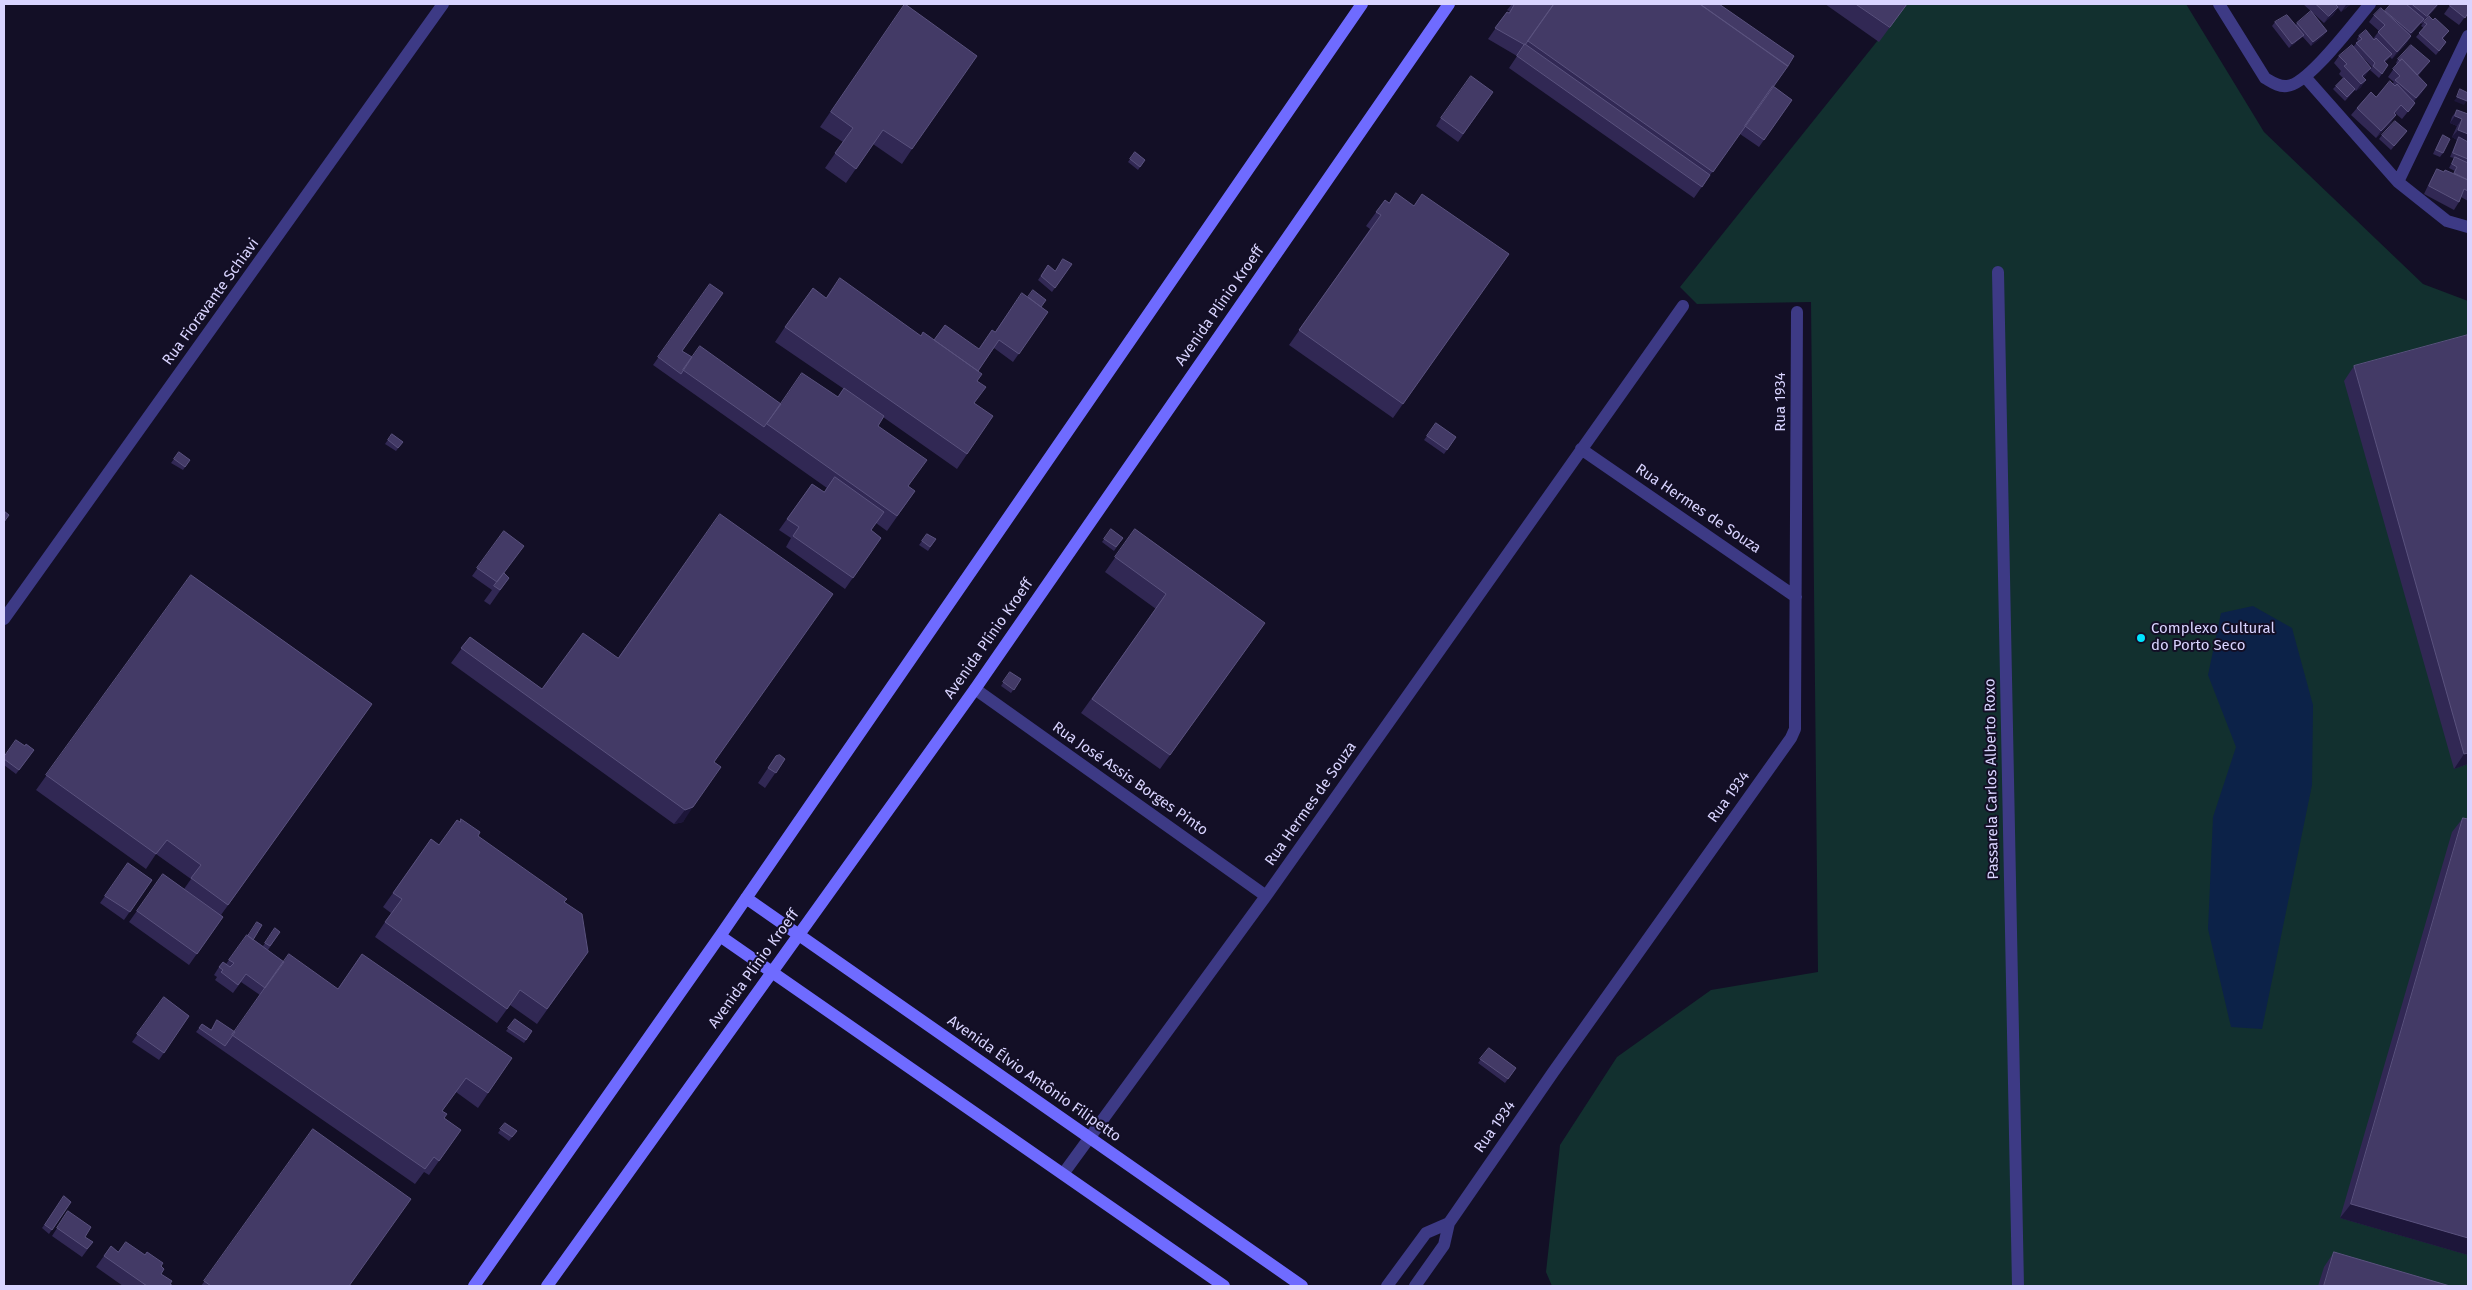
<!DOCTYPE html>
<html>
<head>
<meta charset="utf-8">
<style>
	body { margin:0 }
	#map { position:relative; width:2472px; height:1290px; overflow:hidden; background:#130f26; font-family:"Fira Sans",sans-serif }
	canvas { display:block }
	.frame { position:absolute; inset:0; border:5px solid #d9d4ff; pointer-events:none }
</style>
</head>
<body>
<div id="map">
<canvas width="2472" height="1290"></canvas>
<div class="frame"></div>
</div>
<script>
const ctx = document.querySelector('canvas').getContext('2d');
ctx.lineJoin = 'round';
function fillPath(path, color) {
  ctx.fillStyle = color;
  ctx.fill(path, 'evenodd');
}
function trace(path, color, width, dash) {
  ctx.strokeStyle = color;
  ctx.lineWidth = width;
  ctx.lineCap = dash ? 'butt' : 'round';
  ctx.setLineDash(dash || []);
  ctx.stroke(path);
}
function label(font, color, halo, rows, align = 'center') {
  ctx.font = font + ' "Fira Sans",sans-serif';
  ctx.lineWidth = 4;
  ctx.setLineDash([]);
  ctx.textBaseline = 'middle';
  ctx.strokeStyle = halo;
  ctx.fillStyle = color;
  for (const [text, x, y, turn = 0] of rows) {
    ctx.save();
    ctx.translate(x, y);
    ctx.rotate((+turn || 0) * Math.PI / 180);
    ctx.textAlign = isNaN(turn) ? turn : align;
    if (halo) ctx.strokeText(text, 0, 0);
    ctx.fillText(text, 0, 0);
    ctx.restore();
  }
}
fillPath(new Path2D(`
	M1907 4H2186L2264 132 2423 284 2468 301V1286H1552L1546 1272 1560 1145 1617 1057 1711 990 1818 972 1811 302 1697 304 1680 287Z`), '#12302f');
fillPath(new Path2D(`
	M2253 606 2292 628 2313 705 2312 785 2262 1029 2231 1027 2208 929 2213 817 2236 747 2208 675 2221 613Z`), '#0c2248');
trace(new Path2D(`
	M2219 4 2265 78C2272 82 2278 87 2287 86 2308 85 2355 21 2370 4
	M2306 78 2398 182 2447 221 2468 227
	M2398 182 2468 36
	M1998 272 2018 1286
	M1581 449 1796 597
	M4 619 443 4
	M975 689 1266 896
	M1063 1174 1266 896 1683 306
	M1387 1286 1426 1233 1449 1223
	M1415 1286 1444 1245 1449 1223 1554 1071 1791 738 1795 729V717L1797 312`), '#3d3a85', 12);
trace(new Path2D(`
	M746 898 1302 1286
	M720 936 1224 1286
	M474 1286 720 936 1362 4
	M547 1286 975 689 1449 4`), '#6f6bff', 12);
fillPath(new Path2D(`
	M905 4 912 149 902 164 873 144 846 183 825 168 843 142 820 127Z
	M1512 4H1719L1773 86 1792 100 1759 147 1740 134 1741 131 1694 198 1509 68 1517 56 1488 39 1507 12 1509 13 1510 12 1507 10Z
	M1825 4H1907L1879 42Z
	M2303 4H2351L2341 12 2338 8 2333 15 2324 23Z
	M2391 4H2439L2422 24 2421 23 2411 35V36L2406 44 2392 59 2390 57 2385 62 2388 65 2379 78 2370 70 2372 67 2353 47 2358 41 2357 39 2359 36 2373 39 2379 31 2369 22 2374 15 2385 11Z
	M2451 4 2468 13 2459 25 2444 14Z
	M2433 20 2449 31 2443 39 2446 42 2436 55 2416 37 2424 28 2421 26 2424 22Z
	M2275 22 2296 25 2297 23 2324 35 2311 46 2302 36 2301 38 2289 48 2272 26Z
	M2339 56 2366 75 2363 78 2366 80 2360 88 2356 91 2355 90 2345 101 2333 89 2343 78 2339 74 2341 71 2334 63Z
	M2398 59 2430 61 2418 76 2427 85 2414 102 2415 103 2402 119 2395 113 2391 123 2376 138 2351 115 2357 108 2376 97 2392 84 2394 82 2388 77 2397 64 2396 63Z
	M1493 92 1458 142 1436 126 1441 118Z
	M2457 110 2468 114V201L2461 197 2459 202 2454 210 2424 194 2432 177 2437 169 2444 172 2445 170 2453 174 2455 171 2449 168 2454 158 2450 157 2457 140 2452 137 2457 126 2450 123 2452 117Z
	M2407 131 2391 150 2379 139 2382 135Z
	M2443 135V153L2440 157 2433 154 2440 139Z
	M1135 152 1145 160 1138 170 1128 162Z
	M1385 200 1389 203 1414 206 1509 254 1393 418 1289 345 1370 229 1366 226Z
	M1072 264 1052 292 1038 280 1048 265 1055 271Z
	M710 284 682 351 692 357 781 404 838 397 844 389 775 342 785 327 826 298 921 336 934 340 979 349 995 332 1041 307 1048 312 1013 362 994 348 978 371 977 381 974 403 993 416 957 469 883 417 878 426 908 486 915 491 887 531 876 523 871 530 881 538 845 589 786 547 791 538 779 530 812 484 824 492 827 488 653 365Z
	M2468 335V764L2454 769 2344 381 2354 366Z
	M1436 423 1456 437 1444 454 1424 440Z
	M392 434 403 442 396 451 385 444Z
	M179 452 190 460 183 470 171 463Z
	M1111 529 1123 538 1114 551 1102 542Z
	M1135 529 1265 623 1160 769 1081 713 1156 609 1105 572Z
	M504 531V574L509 578 490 605 484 601 492 590 472 576Z
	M927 534 936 539 928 551 919 545Z
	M191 575 372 704 221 915 223 917 189 965 129 922 163 874 184 889 191 879 156 854 146 869 36 790Z
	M470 637 542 689 714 762 683 822 674 824 451 663Z
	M1010 672 1021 679 1011 693 1001 686Z
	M34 750 16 774 4 765V757Z
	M776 756 785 759 765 788 758 783Z
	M2463 818 2468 1255 2340 1218 2452 832Z
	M478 836 565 902 588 952 537 1024 510 1005 497 1023 375 937 391 913 383 907 431 839 439 845Z
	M128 863 152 880 124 920 100 903Z
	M275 928 280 932 268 950 284 962 338 989 512 1058 478 1108 456 1092 442 1111 444 1118 461 1130 429 1175 424 1172 415 1184 196 1032 202 1024 211 1030 235 1032 260 995 241 982 233 993 215 980 217 977 214 975 219 967 226 964 247 935 263 946Z
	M164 997 189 1016 159 1060 132 1042Z
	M515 1019 532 1031 524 1043 506 1031Z
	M1489 1048 1516 1068 1505 1083 1478 1063Z
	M505 1123 517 1131 509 1141 498 1133Z
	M313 1129 350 1286H201Z
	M64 1196 71 1202 49 1234 42 1228Z
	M68 1211 85 1237 93 1242 82 1257 52 1236Z
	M111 1246 118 1252 161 1266V1274L170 1284 173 1286H123L96 1267Z
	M2334 1252 2450 1286H2318L2324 1267Z`), '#312854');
fillPath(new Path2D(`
	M2347 4H2351L2341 12 2346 5Z
	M2438 4H2439L2422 24 2427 16Z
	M2338 7 2333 15 2324 23 2329 16Z
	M2424 19 2418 26 2406 41 2411 33Z
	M2327 31 2324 35 2311 46 2313 42Z
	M2304 35 2301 38 2289 48 2292 44Z
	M2411 36 2406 44 2392 59 2397 52Z
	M2371 68 2366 75 2359 82 2362 76Z
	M2366 80 2360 88 2356 91 2361 84Z
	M2427 85 2422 93 2410 106 2416 98Z
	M2457 97 2467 101 2464 105 2454 101Z
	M2396 115 2391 123 2376 138 2381 131Z
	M2455 116 2462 119 2457 126 2450 123Z
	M2458 130 2468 134V144L2459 137 2457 140 2452 137Z
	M2468 753V764L2454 769 2464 754Z
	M693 807 683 822 674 824 685 810Z
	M2351 1204 2468 1238V1255L2340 1218Z`), '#1d163a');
const building = new Path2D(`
	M905 4 977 56 912 149 883 130 856 169 835 153 853 128 831 112Z
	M1515 4H1554L1525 45 1495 28 1507 12 1509 13Z
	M1554 4H1700L1788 66 1713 172 1528 41Z
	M1700 4H1719L1794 56 1788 66Z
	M1856 4H1907L1890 27Z
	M2316 4H2335L2338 7 2329 16Z
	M2391 4H2406L2424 19 2411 33 2385 11Z
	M2412 4H2438L2427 16Z
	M2451 4H2468V13L2465 18 2450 6Z
	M2381 8 2411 36 2397 52 2378 32 2385 25 2374 15Z
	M2311 11 2327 31 2313 42 2297 23Z
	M2287 15 2304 35 2292 44 2275 22Z
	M2429 16 2433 20 2435 18 2449 31 2442 38 2446 42 2439 51 2419 33 2427 24 2424 22Z
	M2366 30 2374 40 2376 38 2392 54 2384 61 2388 65 2382 74 2373 66 2375 63 2356 43 2362 39 2359 36Z
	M1525 44 1710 175 1702 187 1517 56Z
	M2352 45 2371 68 2362 76 2366 80 2361 84 2344 66 2347 64 2339 56Z
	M2411 45 2430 61 2417 75 2402 59 2400 61 2398 59Z
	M2402 59 2427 85 2416 98 2395 80 2400 76 2393 69Z
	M1471 76 1493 92 1463 134 1441 118Z
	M2344 78 2355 89 2347 97 2336 86Z
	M2390 81 2395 86 2397 84 2415 103 2408 112 2401 105 2394 113 2396 115 2381 131 2357 108 2371 92 2376 97Z
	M1773 86 1792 100 1764 140 1745 126Z
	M2460 89 2468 93V98L2467 101 2457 97Z
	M2457 110 2468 114V134L2458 130 2462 119 2455 116Z
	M2395 121 2407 131 2394 146 2382 135Z
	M2443 135 2450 139 2443 153 2436 150Z
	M2459 137 2468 142V159L2453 153Z
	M1135 152 1145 160 1140 167 1130 159Z
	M2455 157 2468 163V180L2454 173 2457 167 2452 164Z
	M2437 169 2444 172 2445 170 2468 180V191L2464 189 2459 202 2429 186Z
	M1396 193 1414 206 1422 194 1509 254 1403 404 1299 330 1381 215 1376 212 1385 200 1389 203Z
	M1063 259 1072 264 1055 288 1041 276 1048 265 1055 271Z
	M840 278 921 336 923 332 982 374 977 381 986 387 974 403 993 416 967 454 785 327 813 288 826 298Z
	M710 284 723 293 682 351 692 357 681 374 658 357Z
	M1033 290 1046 300 1041 307 1028 297Z
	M1022 293 1048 312 1019 354 999 340 978 371 934 340 945 325 979 349 992 330 995 332Z
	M2468 335V753L2464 754 2354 366Z
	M700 346 781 404 764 427 683 370Z
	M802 373 838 397 844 388 884 416 878 426 927 460 908 486 915 491 897 516 767 424Z
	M1436 423 1456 437 1447 450 1427 436Z
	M392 434 403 442 398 448 388 440Z
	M179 452 190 460 185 467 174 459Z
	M835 477 884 512 871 530 881 538 853 578 793 536 799 527 787 519 812 484 824 492Z
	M4 511 9 515 4 522Z
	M720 514 833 594 714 762 721 767 693 807 685 810 461 648 470 637 542 689 583 633 618 658Z
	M1111 529 1123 538 1116 547 1104 539Z
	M1135 529 1265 623 1170 755 1092 699 1166 594 1115 557Z
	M504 531 524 546 497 582 477 568Z
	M927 534 936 539 930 547 922 541Z
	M504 573 509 578 500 590 494 586Z
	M191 575 372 704 228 905 191 878 201 865 167 840 156 854 46 775Z
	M1010 672 1021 679 1014 690 1003 682Z
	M16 740 25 746 26 744 34 750 19 770 4 759V757Z
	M780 755 785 759 776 773 768 768 776 756Z
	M2463 818 2468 819V1238L2351 1204Z
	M461 819 480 832 478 836 567 899 564 902 582 914 588 952 547 1009 520 990 507 1009 385 922 402 899 393 893 431 839 439 845 457 820 460 822Z
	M128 863 152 880 130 912 105 896Z
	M163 874 223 917 197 954 137 911Z
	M257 922 262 925 253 940 248 936Z
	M275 928 280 932 270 946 265 943Z
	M247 935 284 962 265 988 246 974 238 985 221 972 223 970 219 967 223 962 230 967 234 963 229 960Z
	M289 954 338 989 362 954 512 1058 488 1093 466 1078 442 1111 447 1114 444 1118 461 1130 439 1161 434 1157 425 1169 232 1035Z
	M164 997 189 1016 164 1053 137 1034Z
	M515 1019 532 1031 526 1040 508 1028Z
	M217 1020 235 1032 225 1046 199 1028 202 1024 211 1030Z
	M1489 1048 1516 1068 1508 1079 1480 1059Z
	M505 1123 517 1131 512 1137 500 1129Z
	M313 1129 411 1199 349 1286H211L204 1281Z
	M64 1196 71 1202 52 1230 45 1225Z
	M68 1211 91 1227 85 1237 93 1242 87 1249 57 1228Z
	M126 1242 145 1255 147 1252 163 1263 161 1266 164 1269 161 1274 172 1281 170 1284 173 1286H147L104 1256 111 1246 118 1252Z
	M2334 1252 2450 1286H2324Z`);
fillPath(building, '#433a66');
trace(building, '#5a527e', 1);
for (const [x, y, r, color] of [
	[2141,638,5,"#00e5ff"]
]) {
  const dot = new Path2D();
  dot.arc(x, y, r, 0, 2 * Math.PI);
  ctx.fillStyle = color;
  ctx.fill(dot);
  trace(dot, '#130f26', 2);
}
label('15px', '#d9d4ff', '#130f26', [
	["Rua Fioravante Schiavi",211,302,-54],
	["Avenida Plínio Kroeff",1220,306,-55],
	["Rua 1934",1781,402,-90],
	["Rua Hermes de Souza",1698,509,34],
	["Avenida Plínio Kroeff",989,639,-55],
	["Rua José Assis Borges Pinto",1130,779,35],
	["Passarela Carlos Alberto Roxo",1992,779,-91],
	["Rua 1934",1729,797,-54],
	["Rua Hermes de Souza",1311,804,-55],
	["Avenida Plínio Kroeff",754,969,-54],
	["Avenida Élvio Antônio Filipetto",1034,1079,35],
	["Rua 1934",1495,1127,-55]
]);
label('15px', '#d9d4ff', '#130f26', [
	["Complexo Cultural",2151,629],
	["do Porto Seco",2151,646]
], 'left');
</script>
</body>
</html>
